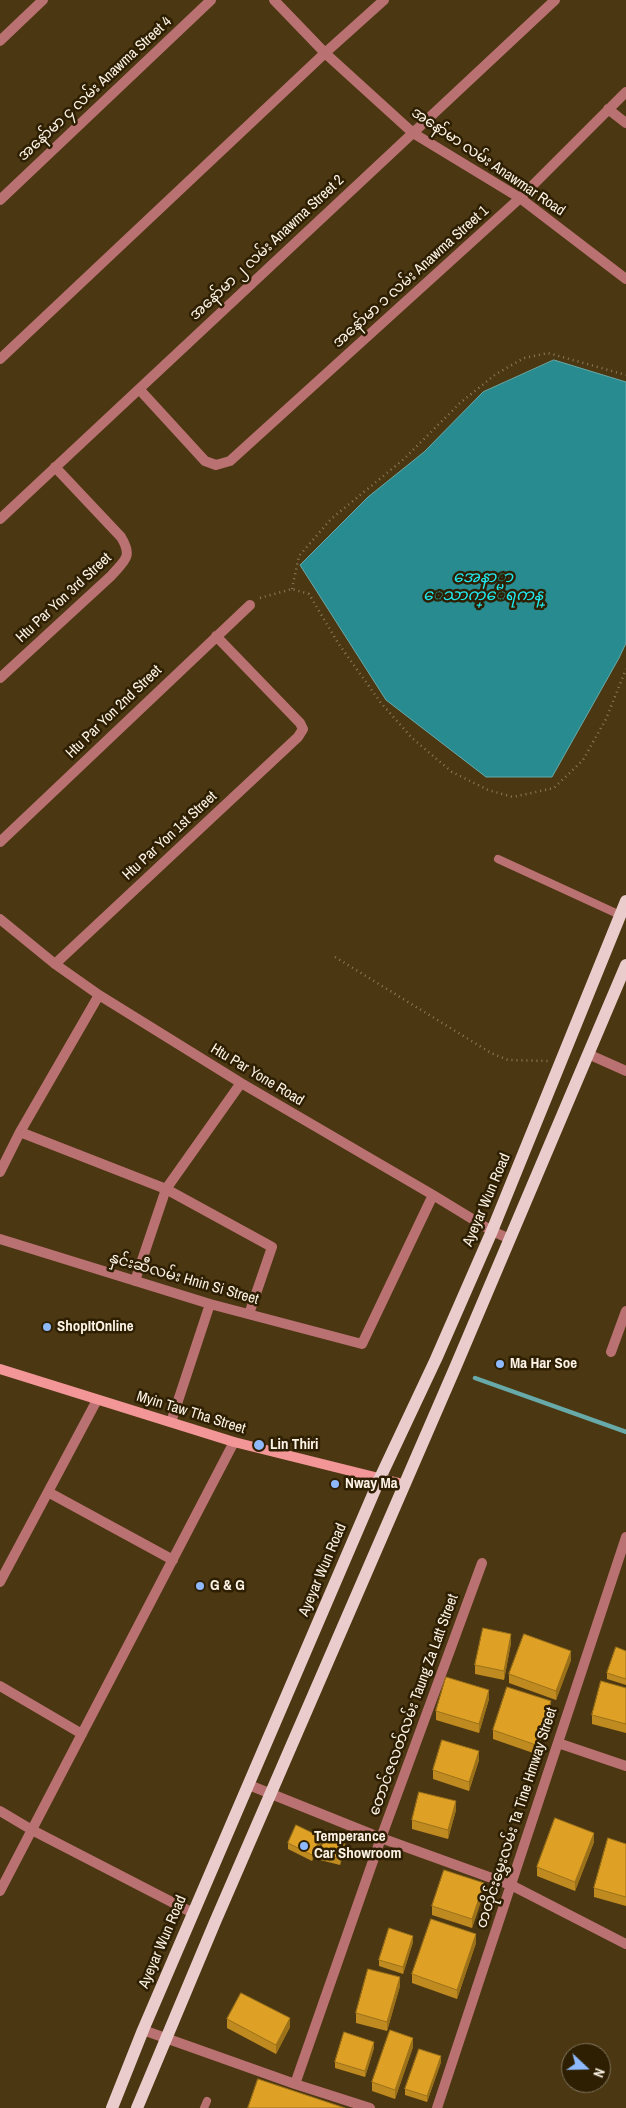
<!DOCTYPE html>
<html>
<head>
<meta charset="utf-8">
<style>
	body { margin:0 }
	#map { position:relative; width:626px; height:2108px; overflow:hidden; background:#4b3712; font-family:"Archivo Narrow",sans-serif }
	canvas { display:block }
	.north { position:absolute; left:561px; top:2043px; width:50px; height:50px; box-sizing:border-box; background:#2e1f02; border:1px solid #80745d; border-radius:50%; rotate:111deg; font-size:14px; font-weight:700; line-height:20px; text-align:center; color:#fcf3e6 }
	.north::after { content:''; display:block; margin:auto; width:18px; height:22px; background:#8eb9fc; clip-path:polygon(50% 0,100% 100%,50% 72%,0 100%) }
</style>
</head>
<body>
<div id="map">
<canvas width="626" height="2108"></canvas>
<div class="north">N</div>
</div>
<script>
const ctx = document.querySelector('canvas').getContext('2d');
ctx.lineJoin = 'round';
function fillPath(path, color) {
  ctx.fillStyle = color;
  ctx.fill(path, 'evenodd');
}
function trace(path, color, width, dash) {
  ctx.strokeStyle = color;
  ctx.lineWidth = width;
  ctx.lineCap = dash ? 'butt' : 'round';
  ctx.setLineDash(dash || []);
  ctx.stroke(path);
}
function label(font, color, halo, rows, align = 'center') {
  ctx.font = font + ' "Archivo Narrow","Noto Sans Myanmar",sans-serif';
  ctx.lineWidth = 5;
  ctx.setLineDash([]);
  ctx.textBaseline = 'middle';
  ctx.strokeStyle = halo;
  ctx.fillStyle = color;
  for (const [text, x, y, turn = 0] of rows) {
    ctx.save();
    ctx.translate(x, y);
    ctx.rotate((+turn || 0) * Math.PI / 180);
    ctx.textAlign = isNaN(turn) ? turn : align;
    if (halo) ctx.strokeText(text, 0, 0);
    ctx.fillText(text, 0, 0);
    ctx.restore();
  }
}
const water = new Path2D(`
	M554 360 626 382V643L619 658 552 777H486L386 700 300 565 368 497 424 452 483 392Z`);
fillPath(water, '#288b8f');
trace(water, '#68aaa9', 1);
trace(new Path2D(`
	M475 1378 626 1432`), '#68aaa9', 4.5);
trace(new Path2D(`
	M292 589 299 556 331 519 404 459 460 403 496 374 524 358 548 353 626 375
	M260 598 292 589 309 594 338 643 381 703 412 738 452 772 488 790 513 797 554 788 583 760 606 719 626 669
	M335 957 491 1053 508 1060 548 1061`), '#8b7b5e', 2.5, [1, 4]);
trace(new Path2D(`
	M498 859 620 915
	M204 2108 207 2101`), '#ba7172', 8);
trace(new Path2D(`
	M274 0 325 53 413 133 520 198 626 279
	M0 41 43 0
	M608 109 626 123
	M0 200 211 0
	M0 359 325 53 384 0
	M139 389 205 461 216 465 230 461 520 198 626 92
	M0 519 555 0
	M0 678 111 576C125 560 133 557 121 537L55 467
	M0 842 250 605
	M0 919 55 964 99 995 241 1083 433 1195 492 1231 510 1239
	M55 964 298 737 303 729 300 723 216 636
	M588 1054 626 1071
	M20 1132 166 1189 272 1247 249 1314
	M0 1172 20 1132 99 995
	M0 1239 210 1304 362 1344 433 1195
	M135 1281 166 1189 241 1083
	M611 1352 626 1311
	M171 1422 210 1304
	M48 1492 173 1560
	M0 1582 97 1400
	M0 1686 82 1734
	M558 1743 626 1766
	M249 1785 381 1838 511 1885 626 1944
	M0 1811 32 1830 193 1913
	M0 1891 234 1442
	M143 2030 295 2084 370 2108
	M295 2084 381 1838 482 1563
	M437 2108 626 1537`), '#ba7172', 10);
trace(new Path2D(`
	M0 1369 234 1442 403 1484`), '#f29697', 10);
trace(new Path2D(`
	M112 2108 143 2030 380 1478 436 1359 492 1231 626 901
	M137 2108 215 1922 455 1368 626 965`), '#ebcccc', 12);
fillPath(new Path2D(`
	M511 1643 504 1680 475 1674V1665Z
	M626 1651V1685L607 1679V1673Z
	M571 1660 556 1700 509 1683V1674Z
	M626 1688V1733L592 1724V1715Z
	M489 1699 479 1733 436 1720V1711Z
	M551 1710 536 1754 493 1739V1730Z
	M479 1760 469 1791 433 1779V1770Z
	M456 1810 448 1839 412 1829V1820Z
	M594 1842 575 1891 537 1876V1867Z
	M288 1843H321L312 1861 288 1849Z
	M626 1844V1906L594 1897V1888Z
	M345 1850 340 1865 320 1860V1853Z
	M484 1892 472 1928 432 1915V1906Z
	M413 1942 403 1974 379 1966V1960Z
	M476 1943 457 1999 412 1983V1974Z
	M400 1986 387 2031 356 2023V2013Z
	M227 2019 290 2027 276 2054 227 2028Z
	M413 2047 395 2099 372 2091V2082Z
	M374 2048 365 2077 335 2068V2062Z
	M441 2062 427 2102 405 2095V2089Z`), '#bf8a20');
fillPath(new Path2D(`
	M511 1634V1643L504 1680V1671Z
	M571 1651V1660L556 1700V1691Z
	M489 1690V1699L479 1733V1724Z
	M551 1701V1710L536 1754V1745Z
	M479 1751V1760L469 1791V1782Z
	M456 1801V1810L448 1839V1830Z
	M594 1833V1842L575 1891V1882Z
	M321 1837V1843L312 1861V1855Z
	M345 1844V1850L340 1865V1859Z
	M484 1883V1892L472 1928V1919Z
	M476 1934V1943L457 1999V1990Z
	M413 1936V1942L403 1974V1967Z
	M400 1977V1986L387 2031V2022Z
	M290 2018V2027L276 2054V2045Z
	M413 2038V2047L395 2099V2090Z
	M374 2042V2048L365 2077V2071Z
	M441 2056V2062L427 2102V2096Z`), '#9b711a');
const building = new Path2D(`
	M483 1628 511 1634 504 1671 475 1665Z
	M524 1634 571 1651 556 1691 509 1674Z
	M616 1647 626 1651V1679L607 1673Z
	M446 1677 489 1690 479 1724 436 1711Z
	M601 1681 626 1688V1724L592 1715Z
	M507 1687 551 1701 536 1745 493 1730Z
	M442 1740 479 1751 469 1782 433 1770Z
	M419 1792 456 1801 448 1830 412 1820Z
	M555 1818 594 1833 575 1882 537 1867Z
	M296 1825 321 1837 312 1855 288 1843Z
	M324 1838 345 1844 340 1859 320 1853Z
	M608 1838 626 1844V1897L594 1888Z
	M444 1870 484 1883 472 1919 432 1906Z
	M431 1919 476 1934 457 1990 412 1974Z
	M389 1928 413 1936 403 1967 379 1960Z
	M368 1969 400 1977 387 2022 356 2013Z
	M241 1993 290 2018 276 2045 227 2019Z
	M390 2030 413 2038 395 2090 372 2082Z
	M344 2032 374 2042 365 2071 335 2062Z
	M419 2049 441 2056 427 2096 405 2089Z
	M258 2079 345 2108H248Z`);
fillPath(building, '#dea125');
trace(building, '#9b711a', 1);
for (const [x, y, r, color] of [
	[47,1327,5,"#8eb9fc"],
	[500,1364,5,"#8eb9fc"],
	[259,1445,6,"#8eb9fc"],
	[335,1484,5,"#8eb9fc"],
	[200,1586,5,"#8eb9fc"],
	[304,1846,5,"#8eb9fc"]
]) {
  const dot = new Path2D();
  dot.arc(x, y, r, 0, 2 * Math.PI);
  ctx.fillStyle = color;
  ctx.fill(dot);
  trace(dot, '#2e1f02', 2);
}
label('15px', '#fcf3e6', '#2e1f02', [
	["အနော်မာ ၄ လမ်း Anawma Street 4",95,89,-43],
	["အနော်မာ လမ်း Anawmar Road",488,162,34],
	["အနော်မာ ၂ လမ်း Anawma Street 2",267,248,-43],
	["အနော်မာ ၁ လမ်း Anawma Street 1",411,277,-42],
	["Htu Par Yon 3rd Street",64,598,-43],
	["Htu Par Yon 2nd Street",114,712,-44],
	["Htu Par Yon 1st Street",170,836,-43],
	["Htu Par Yone Road",257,1075,31],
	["Ayeyar Wun Road",487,1200,-67],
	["နှင်းဆီလမ်း Hnin Si Street",184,1279,16],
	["Myin Taw Tha Street",191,1413,17],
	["Ayeyar Wun Road",323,1570,-67],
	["တောင်ဇလတ်လမ်း Taung Za Latt Street",414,1705,-70],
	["တတိုင်းမွှေးလမ်း Ta Tine Hmway Street",517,1818,-72],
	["Ayeyar Wun Road",163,1942,-67]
]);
label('bold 15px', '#fcf3e6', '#2e1f02', [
	["ShopItOnline",57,1327],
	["Ma Har Soe",510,1364],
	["Lin Thiri",270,1445],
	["Nway Ma",345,1484],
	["G & G",210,1586],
	["Temperance",314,1837],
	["Car Showroom",314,1854]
], 'left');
label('italic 16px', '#20e9f0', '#2e1f02', [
	["အေနာ္မာ",483,578],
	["ေသာက္ေရကန္",483,596]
]);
</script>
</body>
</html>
